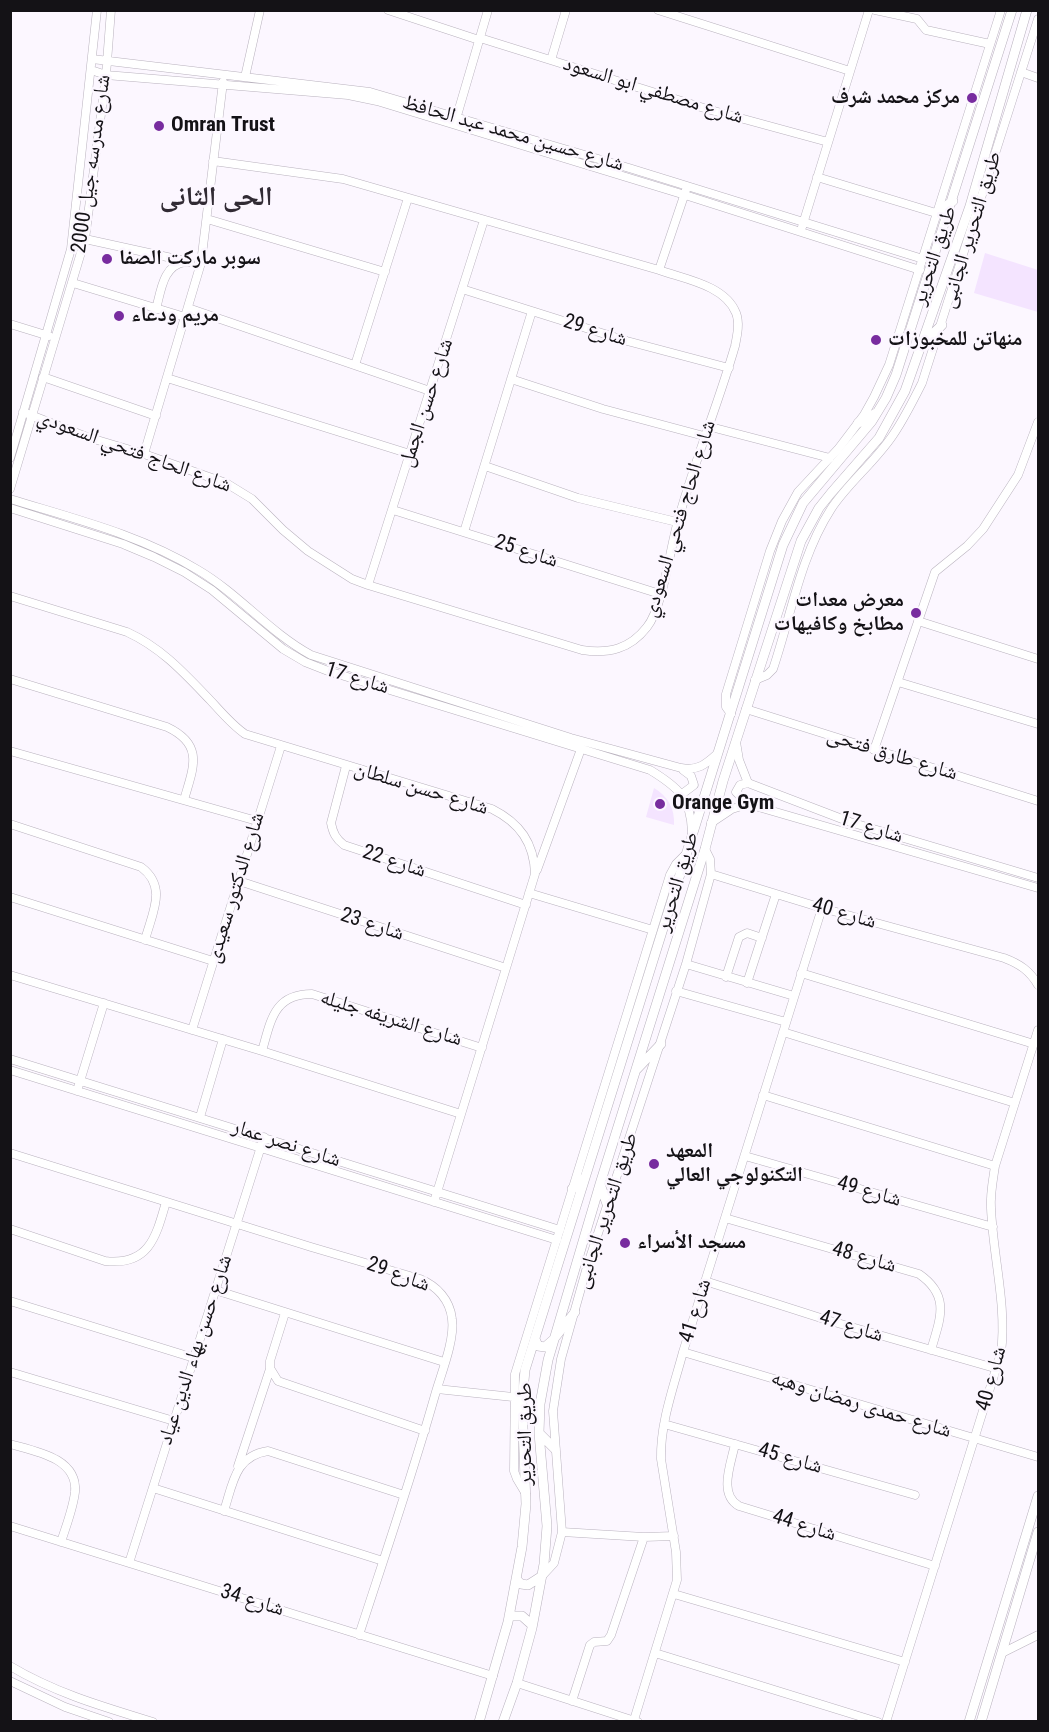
<!DOCTYPE html>
<html>
<head>
<meta charset="utf-8">
<style>
	body { margin:0 }
	#map { position:relative; width:1049px; height:1732px; overflow:hidden; background:#fcf7ff; font-family:"Roboto Condensed",sans-serif }
	canvas { display:block }
	.frame { position:absolute; inset:0; border:12px solid #141216; pointer-events:none }
</style>
</head>
<body>
<div id="map">
<canvas width="1049" height="1732"></canvas>
<div class="frame"></div>
</div>
<script>
const ctx = document.querySelector('canvas').getContext('2d');
ctx.lineJoin = 'round';
function fillPath(path, color) {
  ctx.fillStyle = color;
  ctx.fill(path, 'evenodd');
}
function trace(path, color, width, dash) {
  ctx.strokeStyle = color;
  ctx.lineWidth = width;
  ctx.lineCap = dash ? 'butt' : 'round';
  ctx.setLineDash(dash || []);
  ctx.stroke(path);
}
function label(font, color, halo, rows, align = 'center') {
  ctx.font = font + ' "Roboto Condensed","Noto Naskh Arabic",sans-serif';
  ctx.lineWidth = 5;
  ctx.setLineDash([]);
  ctx.textBaseline = 'middle';
  ctx.strokeStyle = halo;
  ctx.fillStyle = color;
  for (const [text, x, y, turn = 0] of rows) {
    ctx.save();
    ctx.translate(x, y);
    ctx.rotate((+turn || 0) * Math.PI / 180);
    ctx.textAlign = isNaN(turn) ? turn : align;
    if (halo) ctx.strokeText(text, 0, 0);
    ctx.fillText(text, 0, 0);
    ctx.restore();
  }
}
fillPath(new Path2D(`
	M985 253 1038 270V312L974 293Z
	M654 788C668 796 675 809 674 825L646 817Z`), '#f4e4ff');
const minor = new Path2D(`
	M388 10 479 40
	M658 10 850 71
	M875 10 917 19 926 30 990 44
	M480 38 707 109 828 142
	M92 59 370 92 629 168 923 259
	M551 60 566 10
	M91 70 106 75 348 95 377 101 685 195 920 270
	M1021 72 1038 78
	M245 77 260 10
	M456 119 488 10
	M817 177 936 213
	M207 219 385 272
	M802 227 869 10
	M85 239 190 262
	M659 270 686 190
	M73 283 185 317
	M462 289 627 341 729 368
	M188 308 430 391
	M156 309C161 291 163 265 185 262
	M10 324 49 336
	M355 365 408 198
	M43 377 156 416
	M167 378 410 454
	M511 379 603 409 704 436
	M23 412 87 437 144 454 226 483 252 499 283 530 308 551 352 579 368 585 582 650C609 654 630 649 647 627 663 607 670 548 678 521 694 462 718 405 735 346 737 336 740 323 736 313 725 285 684 279 659 270L343 179 213 161
	M707 426 830 458
	M144 454 201 263 223 82
	M10 458 71 249 97 10
	M485 466 578 498 677 522
	M10 489 85 239 106 75 111 10
	M10 499C75 519 141 535 198 570 239 594 269 632 311 655L571 738 681 768C697 771 705 765 717 754
	M10 508 123 544 154 557 184 572 212 590 283 649 305 662 328 671 650 770C678 787 691 798 692 832
	M393 510 660 594
	M464 532 532 311
	M368 585 484 220
	M10 596 127 632C162 648 185 674 211 701 222 713 232 725 245 734L492 809C520 823 534 843 535 874L434 1202
	M918 621 1038 659
	M10 679 167 727C205 745 193 768 184 800
	M755 680 767 675 773 669C791 616 800 557 831 509 848 483 875 462 893 435 904 419 913 401 922 383L1038 19
	M898 682 1038 724
	M746 709 1038 801
	M731 714 726 707V694L770 551 782 521 798 492 839 448 864 415 874 397 889 365 1001 10
	M736 742 739 760 748 783 850 822 1038 878
	M874 750 935 572 967 546 983 529 1018 475 1038 422
	M10 751 257 821
	M346 766 331 823C333 833 336 839 344 845L526 905
	M748 783 740 785 736 792 748 804
	M682 794 694 785 691 776 683 770
	M711 823 732 809 748 804 1038 888
	M10 824 141 867C168 887 152 913 145 940
	M537 870 581 749
	M711 874 822 908 1004 958C1020 964 1030 971 1038 985
	M239 881 506 968
	M529 893 653 930
	M10 897 213 961
	M686 964 794 996
	M801 973 1034 1044
	M10 975 262 1051 461 1114
	M726 977 739 937 747 933 762 938
	M747 983 776 894
	M676 991 786 1022
	M192 1030 281 746
	M783 1032 1015 1103
	M262 1051C271 1020 274 994 312 994L482 1048
	M10 1059 560 1230
	M10 1070 557 1240
	M77 1091 104 1003
	M763 1095 995 1166
	M200 1117 223 1039
	M10 1153 311 1247 420 1279C437 1286 450 1300 452 1319 455 1340 441 1374 435 1395 412 1476 385 1555 359 1635
	M745 1156 993 1227
	M725 1218 919 1274C951 1296 940 1319 931 1350
	M10 1229 105 1261C149 1266 156 1237 166 1202
	M705 1281 827 1320 998 1369
	M215 1290 444 1362
	M10 1301 194 1358
	M285 1313 270 1361V1368L278 1381 425 1431
	M683 1352 1038 1457
	M10 1372 174 1421
	M437 1389 513 1397
	M664 1424 915 1495
	M10 1444C35 1451 78 1458 75 1492 73 1509 66 1526 61 1542
	M735 1444C731 1464 718 1494 739 1506L935 1566
	M238 1466 270 1369
	M153 1488 383 1561
	M526 1494 517 1479 514 1471 515 1374 670 875 676 864 687 853
	M224 1511C233 1483 235 1456 268 1451L404 1495
	M10 1526 493 1676
	M562 1532 644 1537 674 1536
	M129 1563 264 1137
	M542 1576 554 1563 562 1532 553 1411 561 1359 587 1267 686 964 711 874 710 859 705 849
	M674 1594 905 1662
	M655 1653 878 1722
	M1002 1653 1038 1635
	M10 1666C55 1693 104 1707 153 1722
	M10 1681 65 1707 109 1722
	M517 1683 638 1722
	M572 1701 590 1645 594 1642 607 1641 611 1635 644 1537
	M634 1720 677 1580 676 1552 661 1459C660 1423 674 1386 683 1352L822 908
	M886 1722 1001 1353C1007 1305 993 1257 991 1208 990 1194 993 1180 995 1166L1038 1030`);
const tertiary = new Path2D(`
	M936 213 953 201
	M924 342 942 325
	M858 423 876 413
	M636 1070 661 1044
	M600 1184 607 1204
	M572 1189 584 1178
	M535 1339 538 1346 545 1347 553 1340 575 1312
	M539 1433 555 1449
	M516 1579 521 1584 528 1585 542 1576
	M509 1616H522L532 1625
	M479 1722 508 1622 522 1547 526 1504 522 1402 525 1370 559 1261 783 545 803 503 872 421 886 398 896 375 1012 10
	M503 1722 517 1683 532 1628 544 1564 547 1526 539 1433 540 1404 548 1360 600 1184 705 849 723 781 801 541 819 508 831 493 879 438 905 391 970 206 1027 10
	M969 1722 1038 1496
	M981 1722 1038 1532`);
trace(minor, '#b9b2be', 9);
trace(tertiary, '#b9b2be', 10);
trace(minor, '#fff', 8);
trace(tertiary, '#fff', 9);
for (const [x, y, r, color] of [
	[972,98,6,"#782c9f"],
	[159,126,6,"#782c9f"],
	[107,259,6,"#782c9f"],
	[119,316,6,"#782c9f"],
	[876,340,6,"#782c9f"],
	[916,613,6,"#782c9f"],
	[660,804,6,"#782c9f"],
	[654,1164,6,"#782c9f"],
	[625,1243,6,"#782c9f"]
]) {
  const dot = new Path2D();
  dot.arc(x, y, r, 0, 2 * Math.PI);
  ctx.fillStyle = color;
  ctx.fill(dot);
  trace(dot, '#fcf7ff', 2);
}
label('21px', '#141216', '#fcf7ff', [
	["شارع مصطفي ابو السعود",653,91,17],
	["شارع حسين محمد عبد الحافظ",513,134,16],
	["شارع مدرسه جيل 2000",92,164,-82],
	["طريق التحرير الجانبى",972,230,-73],
	["طريق التحرير",935,256,-72],
	["شارع 29",595,331,17],
	["شارع حسن الجمل",427,403,-72],
	["شارع الحاج فتحي السعودي",134,452,20],
	["شارع الحاج فتحي السعودي",680,519,-73],
	["شارع 25",526,552,18],
	["شارع 17",357,679,17],
	["شارع طارق فتحى",892,755,17],
	["شارع حسن سلطان",421,789,17],
	["شارع 17",871,828,17],
	["شارع 22",394,862,18],
	["طريق التحرير",678,882,-73],
	["شارع الدكتور سعيدى",236,888,-73],
	["شارع 40",844,914,16],
	["شارع 23",372,925,18],
	["شارع الشريفه جليله",391,1019,17],
	["شارع نصر عمار",286,1144,18],
	["شارع 49",869,1192,16],
	["طريق التحرير الجانبى",607,1211,-72],
	["شارع 48",864,1258,16],
	["شارع 29",398,1275,20],
	["شارع 41",696,1311,-73],
	["شارع 47",851,1327,17],
	["شارع حسن بهاء الدين عياد",196,1350,-72],
	["شارع 40",992,1379,-75],
	["شارع حمدى رمضان وهبه",861,1405,17],
	["طريق التحرير",526,1434,-90],
	["شارع 45",790,1459,16],
	["شارع 44",804,1526,17],
	["شارع 34",252,1601,17]
]);
label('bold 21px', '#141216', '#fcf7ff', [
	["مركز محمد شرف",960,98,"right"],
	["Omran Trust",171,126],
	["سوبر ماركت الصفا",119,259],
	["مريم ودعاء",131,316],
	["منهاتن للمخبوزات",888,340],
	["معرض معدات",904,601,"right"],
	["مطابخ وكافيهات",904,625,"right"],
	["Orange Gym",672,804],
	["المعهد",666,1152],
	["التكنولوجي العالي",666,1176],
	["مسجد الأسراء",637,1243]
], 'left');
label('bold 27px', '#312b34', '#fcf7ff', [
	["الحى الثانى",216,198]
]);
</script>
</body>
</html>
